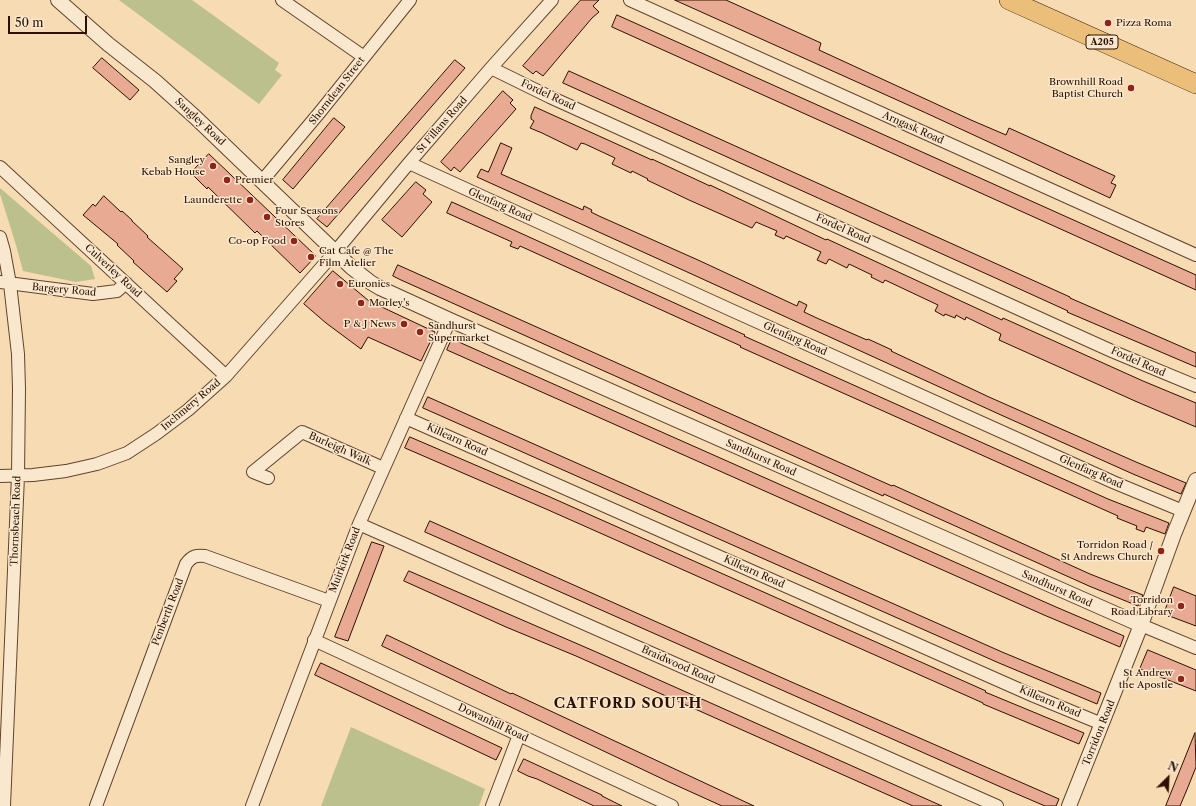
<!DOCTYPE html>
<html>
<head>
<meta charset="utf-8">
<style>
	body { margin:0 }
	#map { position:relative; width:1196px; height:806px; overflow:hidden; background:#f6dbb3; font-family:"Libre Caslon Text",serif }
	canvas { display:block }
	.north { position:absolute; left:1148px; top:758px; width:40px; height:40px; -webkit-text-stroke:3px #f9e8ce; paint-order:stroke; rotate:24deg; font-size:11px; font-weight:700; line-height:16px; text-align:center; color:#2f1000 }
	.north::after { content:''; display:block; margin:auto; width:14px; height:18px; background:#2f1000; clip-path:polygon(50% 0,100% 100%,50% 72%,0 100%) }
	.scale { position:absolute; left:8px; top:16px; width:79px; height:18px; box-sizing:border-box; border:2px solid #2f1000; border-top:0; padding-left:5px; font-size:12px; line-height:14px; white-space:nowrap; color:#2f1000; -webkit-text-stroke:3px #f9e8ce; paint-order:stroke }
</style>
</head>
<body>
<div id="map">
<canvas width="1196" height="806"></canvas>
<div class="north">N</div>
<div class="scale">50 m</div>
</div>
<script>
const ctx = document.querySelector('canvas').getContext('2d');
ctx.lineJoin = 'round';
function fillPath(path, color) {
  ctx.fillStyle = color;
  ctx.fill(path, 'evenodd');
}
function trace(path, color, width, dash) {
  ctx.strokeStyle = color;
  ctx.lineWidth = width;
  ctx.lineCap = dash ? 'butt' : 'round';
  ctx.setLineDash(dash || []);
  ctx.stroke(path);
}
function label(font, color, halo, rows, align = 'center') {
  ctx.font = font + ' "Libre Caslon Text",serif';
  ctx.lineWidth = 3;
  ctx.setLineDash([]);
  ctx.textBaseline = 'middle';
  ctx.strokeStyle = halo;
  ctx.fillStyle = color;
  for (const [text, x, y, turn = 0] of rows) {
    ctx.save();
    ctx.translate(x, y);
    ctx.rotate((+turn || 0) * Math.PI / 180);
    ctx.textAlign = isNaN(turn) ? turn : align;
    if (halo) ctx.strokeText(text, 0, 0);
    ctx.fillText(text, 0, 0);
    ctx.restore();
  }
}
fillPath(new Path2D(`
	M119 0H192L279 63 275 70 282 75 259 104Z
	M0 188 91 266 95 279 76 282 23 271 16 245 0 194Z
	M351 727 485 789 479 806H321Z`), '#bcc08d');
const building = new Path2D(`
	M581 0H599L593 6 599 12 592 18 543 76 536 71 533 74 523 66Z
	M675 0H726L821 43 819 50 971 120 1006 135 1009 128 1115 176 1111 183 1116 185 1110 198 926 113Z
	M617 15 1196 275V290L612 27Z
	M102 58 139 90 130 100 93 68Z
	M455 60 465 68 327 227 317 219Z
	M569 71 1070 297V298L1196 353V367L1067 312 1068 311 991 276 563 83Z
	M503 91 513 100 510 103 516 109 460 172 454 167 451 171 441 162Z
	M535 107 652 160V159L710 186V185L826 240 827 239 1002 320 1003 318 1143 381 1196 403V427L1135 401 999 340 1001 334 966 317 965 320 956 315 955 318 945 314 944 316 935 311 938 305 885 280 883 283 871 277 872 275 849 264 847 268 829 259 826 264 817 260 821 252 786 236 784 239 775 235 777 231 756 222 752 228 689 200 647 180 648 179 632 171 631 173 612 164 615 158 585 144 581 143 577 150 542 133 530 128 534 121 531 119V116Z
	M334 118 345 127 293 189 283 180Z
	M501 143 512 148 501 174 583 210 584 206 592 210 591 212 599 216 698 260 797 306 799 301 807 305 804 312 819 319 867 340 868 339 892 350 891 351 989 397 1136 462 1186 483 1181 494 1133 474 1001 415 685 271 477 177 481 169 488 172Z
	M209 154 316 256 300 273 265 239 257 231 255 233 208 187 207 189 191 173Z
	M416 182 426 190 423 194 432 202 402 237 382 220Z
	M104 196 121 212 122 211 132 220V221L148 236 147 237 183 269 174 279 177 281 167 292 133 262 134 261 117 245 118 244 83 215 93 204 95 206Z
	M452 202 745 335 744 336 1108 499 1169 523 1165 534 1146 527 1144 532 1136 529 1137 526 1117 518 1118 516 740 347 741 346 520 246 518 249 510 246 512 242 447 213Z
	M398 265 892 486 893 485 1090 574 1143 595 1138 606 1089 586 884 494 883 496 401 280 393 276Z
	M333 271 369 301 435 332 421 361 368 337 361 349 326 323 304 304Z
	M452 339 1056 607 1124 636 1120 647 1044 615 447 350Z
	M428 397 1002 652 1101 693 1097 704 999 663 423 408Z
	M410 437 550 497 986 691 985 692 1084 733 1079 744 983 704V703L546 509 405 448Z
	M430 521 787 680 1059 799 1056 806H1045L1003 788 425 532Z
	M372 542 384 546 348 641 335 637Z
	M409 571 594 651 942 806H913L576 656 506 627 404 581Z
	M1174 587 1196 596V626L1164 614Z
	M387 635 511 694 512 693 754 806H722L669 782 382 646Z
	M1148 650 1196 670V691L1140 669Z
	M321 663 502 748 496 760 315 675Z
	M1195 733 1196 767 1188 787 1180 806H1166Z
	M524 759 602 795V796L622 806H594L537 779 528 776 518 771Z`);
fillPath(building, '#e9aa93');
trace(building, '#2f1000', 1);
const minor = new Path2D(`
	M282 0 364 57
	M630 0 1196 255
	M491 68 550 97 1114 352 1196 386
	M409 163 731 310 1060 458 1113 482 1183 511
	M0 167 226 376
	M262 181 320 112 410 0
	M0 237 4 251 10 284 18 354 19 389 18 476 4 806
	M0 282 93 294 117 291 126 283
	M406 418 1034 696 1102 724
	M0 476 33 475 66 471 97 464 127 453 156 434 188 410 226 376 335 252 409 163 491 68 552 0
	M268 478 253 472 302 432 383 468
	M359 524 997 806
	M1141 625 1196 648
	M314 640 672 806
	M96 806 186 564C192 556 196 555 205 556L329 601
	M252 806 359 524 450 320
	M492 806 519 735`);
const tertiary = new Path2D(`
	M58 0 108 44 155 81 195 117 351 267 370 282 380 288 450 320 1141 625
	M1069 806 1141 625 1174 534 1196 480`);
const trunk = new Path2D(`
	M1009 0 1196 84`);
trace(minor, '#61432d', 14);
trace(tertiary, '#61432d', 16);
trace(trunk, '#2f1000', 20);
trace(minor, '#f9e8ce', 12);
trace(tertiary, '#f9e8ce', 14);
trace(trunk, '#ebbe7a', 19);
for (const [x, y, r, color] of [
	[1108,23,4,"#8f2418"],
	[1131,88,4,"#8f2418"],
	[213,166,4,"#8f2418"],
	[227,180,4,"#8f2418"],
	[250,200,4,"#8f2418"],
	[267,217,4,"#8f2418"],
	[294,241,4,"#8f2418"],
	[311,257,4,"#8f2418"],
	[340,284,4,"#8f2418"],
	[361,303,4,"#8f2418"],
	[404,324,4,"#8f2418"],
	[420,332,4,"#8f2418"],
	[1161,551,4,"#8f2418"],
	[1181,606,4,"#8f2418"],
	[1181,679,4,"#8f2418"]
]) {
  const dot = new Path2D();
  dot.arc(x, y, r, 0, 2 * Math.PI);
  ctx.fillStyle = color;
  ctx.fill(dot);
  trace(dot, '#f9e8ce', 1.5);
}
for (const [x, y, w] of [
	[1102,42,32]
]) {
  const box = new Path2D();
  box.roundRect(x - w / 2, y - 7, w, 14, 3);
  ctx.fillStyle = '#f9e8ce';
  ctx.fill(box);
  trace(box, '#2f1000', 1);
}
label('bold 9px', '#2f1000', null, [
	["A205",1102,42]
]);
label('10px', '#2f1000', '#f9e8ce', [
	["Pizza Roma",1116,23,"left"],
	["Brownhill Road",1123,82],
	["Baptist Church",1123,94],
	["Sangley",205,160],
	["Kebab House",205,172],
	["Premier",235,180,"left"],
	["Launderette",242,200],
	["Four Seasons",275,211,"left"],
	["Stores",275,223,"left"],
	["Co-op Food",286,241],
	["Cat Cafe @ The",319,251,"left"],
	["Film Atelier",319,263,"left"],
	["Euronics",348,284,"left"],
	["Morley's",369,303,"left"],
	["P & J News",396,324],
	["Sandhurst",428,326,"left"],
	["Supermarket",428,338,"left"],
	["Torridon Road /",1153,545],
	["St Andrews Church",1153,557],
	["Torridon",1173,600],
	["Road Library",1173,612],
	["St Andrew",1173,673],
	["the Apostle",1173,685]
], 'right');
label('10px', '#2f1000', '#f9e8ce', [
	["Shorndean Street",337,91,-52],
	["Fordel Road",548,95,25],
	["Sangley Road",200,122,43],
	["St Fillans Road",442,125,-49],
	["Arngask Road",913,128,24],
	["Glenfarg Road",500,205,24],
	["Fordel Road",843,229,24],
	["Culverley Road",113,271,43],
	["Bargery Road",64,290,5],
	["Glenfarg Road",795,339,24],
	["Fordel Road",1138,362,24],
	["Inchmery Road",191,405,-40],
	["Killearn Road",457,440,24],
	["Burleigh Walk",340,449,24],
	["Sandhurst Road",761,458,24],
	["Glenfarg Road",1091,472,24],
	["Thornsbeach Road",16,521,-88],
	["Muirkirk Road",345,560,-69],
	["Killearn Road",754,572,24],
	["Sandhurst Road",1057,589,24],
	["Penberth Road",168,612,-69],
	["Braidwood Road",678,665,24],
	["Killearn Road",1050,702,23],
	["Dowanhill Road",493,723,25],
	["Torridon Road",1099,733,-68]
]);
ctx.letterSpacing = '1px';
label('bold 14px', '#2f1000', '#f9e8ce', [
	["CATFORD SOUTH",628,704]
]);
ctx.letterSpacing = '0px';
</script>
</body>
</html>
